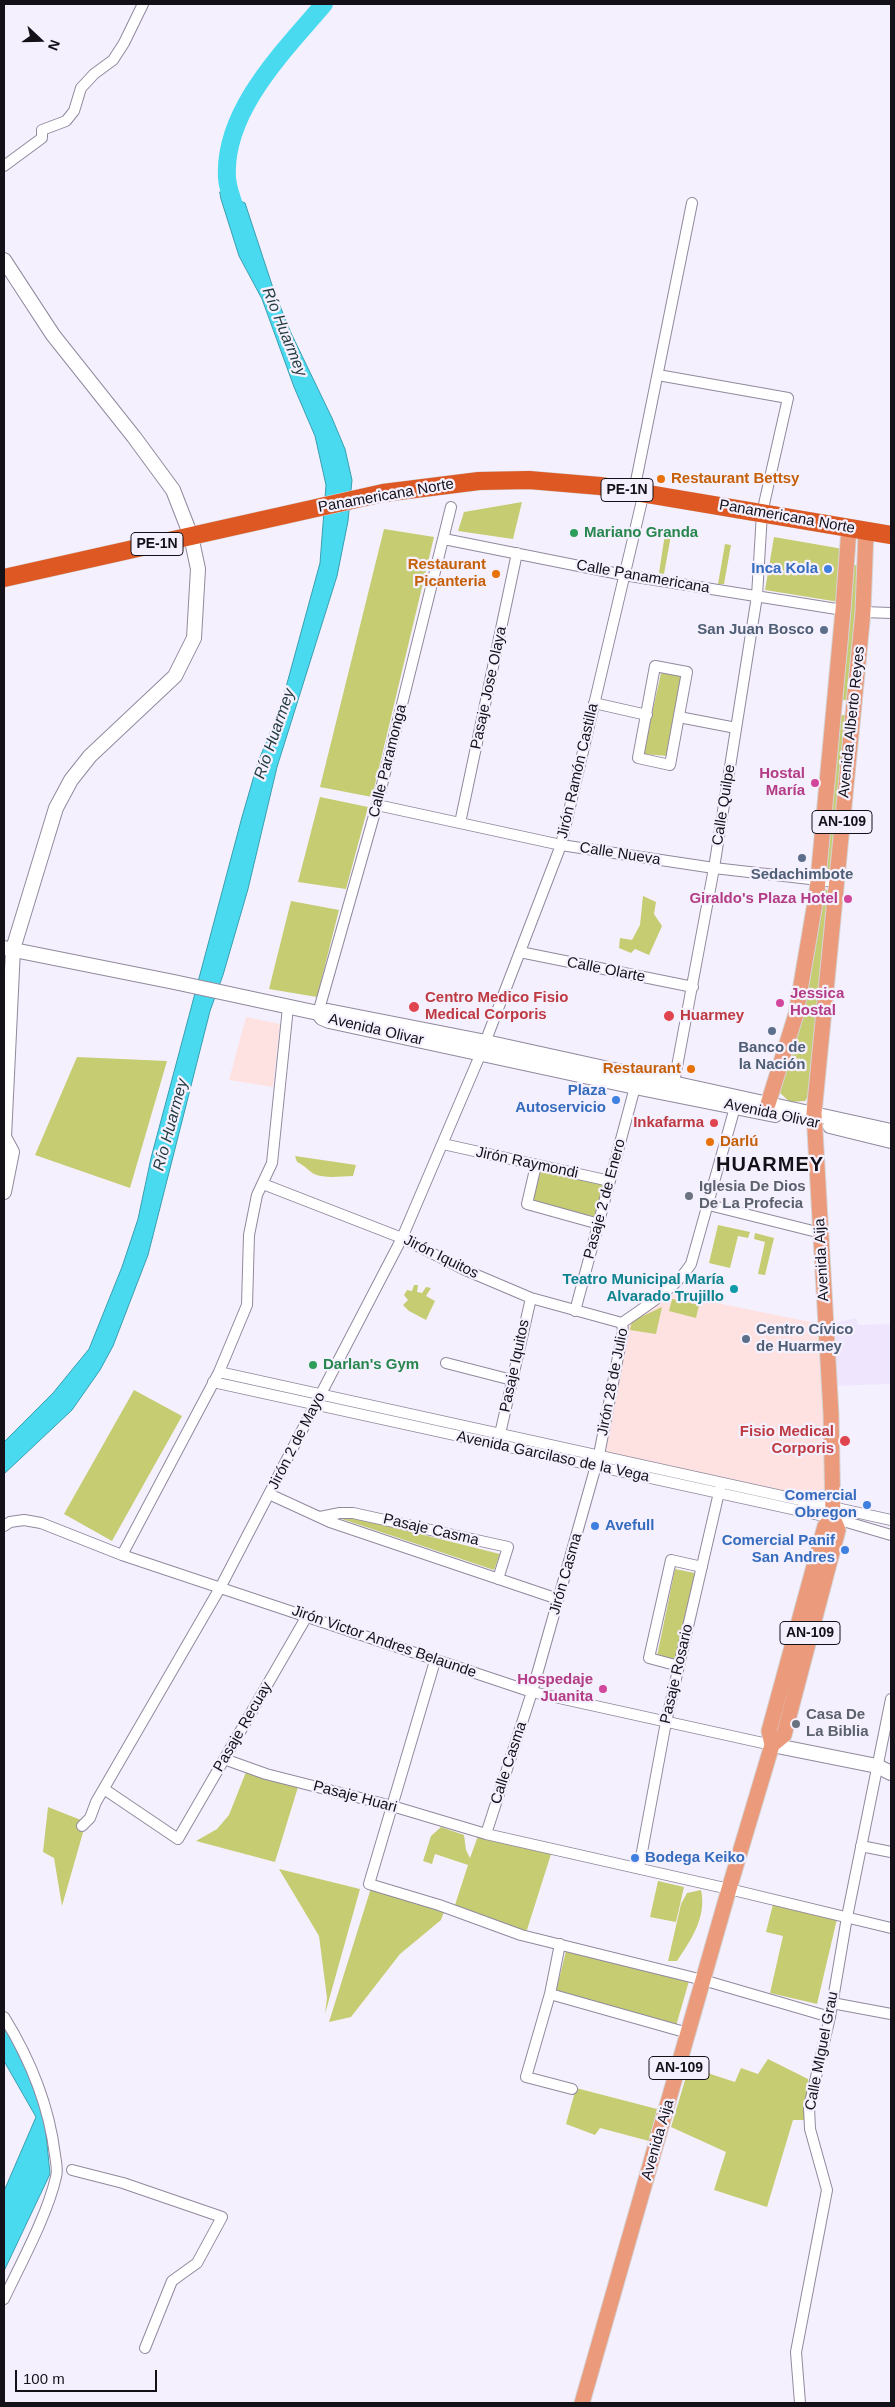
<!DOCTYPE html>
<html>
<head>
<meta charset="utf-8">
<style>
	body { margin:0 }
	#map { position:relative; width:895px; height:2407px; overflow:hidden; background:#f5f0fe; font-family:Helvetica,sans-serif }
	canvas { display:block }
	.frame { position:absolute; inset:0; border:5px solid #141119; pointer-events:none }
	.north { position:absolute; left:15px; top:15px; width:50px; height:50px; -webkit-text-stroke:4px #f5f0fe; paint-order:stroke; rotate:111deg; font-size:14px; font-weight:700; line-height:20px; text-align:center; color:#141119 }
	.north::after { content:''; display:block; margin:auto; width:18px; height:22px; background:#141119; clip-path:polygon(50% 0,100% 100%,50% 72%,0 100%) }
	.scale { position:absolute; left:15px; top:2370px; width:142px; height:22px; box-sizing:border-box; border:2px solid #141119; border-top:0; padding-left:6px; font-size:15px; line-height:18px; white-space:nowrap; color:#141119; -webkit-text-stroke:4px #f5f0fe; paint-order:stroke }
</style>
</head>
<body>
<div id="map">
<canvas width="895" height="2407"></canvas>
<div class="frame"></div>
<div class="north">N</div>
<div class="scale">100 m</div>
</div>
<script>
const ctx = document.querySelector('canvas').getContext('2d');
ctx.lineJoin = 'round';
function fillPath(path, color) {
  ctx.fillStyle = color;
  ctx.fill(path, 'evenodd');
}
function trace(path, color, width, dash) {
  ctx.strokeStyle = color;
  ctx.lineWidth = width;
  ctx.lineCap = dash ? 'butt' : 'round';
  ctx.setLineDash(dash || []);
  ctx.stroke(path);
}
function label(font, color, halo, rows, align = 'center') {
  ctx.font = font + ' Helvetica,sans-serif';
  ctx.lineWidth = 4.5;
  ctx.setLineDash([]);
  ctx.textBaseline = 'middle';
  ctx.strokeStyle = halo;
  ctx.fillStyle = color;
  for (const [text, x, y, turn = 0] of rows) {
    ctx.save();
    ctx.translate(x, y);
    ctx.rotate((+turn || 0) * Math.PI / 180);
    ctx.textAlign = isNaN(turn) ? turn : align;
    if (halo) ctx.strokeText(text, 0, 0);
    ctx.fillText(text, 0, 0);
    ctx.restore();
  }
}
fillPath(new Path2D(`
	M246 1017 280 1024 273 1087 229 1080Z
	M673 1294 825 1325 829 1499 728 1480 606 1452 629 1318Z`), '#fde2e1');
fillPath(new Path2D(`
	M856 1318 858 1325 891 1324V1384L832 1386 831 1342 836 1341 834 1334 831 1335 829 1324Z`), '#efe6fe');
fillPath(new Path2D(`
	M522 502 513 539 458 531 464 512Z
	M384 529 434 537 372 797 320 787Z
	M665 534 671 535 664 574 659 573Z
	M774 537 843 549 839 602 765 590Z
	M725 544 731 545 724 584H718Z
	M853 564 860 567 849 693 847 699 842 701Z
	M661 673 681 676 668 756 643 754Z
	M840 715H845L848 720 831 874 828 876 823 873Z
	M320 797 368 807 346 889 298 882Z
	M825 889 830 892 814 1088 805 1101 790 1102 780 1093 779 1084 822 892Z
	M643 896 656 902 654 914 662 926 649 955 635 949 631 953 619 948 620 938 632 940 640 925Z
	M291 901 339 910 317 997 269 989Z
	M77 1057 167 1061 130 1188 35 1155Z
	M295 1156 356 1165 353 1176C341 1176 326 1179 314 1174 309 1171 304 1165 297 1162Z
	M541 1170 605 1183 596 1217 532 1202Z
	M718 1225 750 1232 748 1238 738 1236 730 1268 709 1263Z
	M755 1233 774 1238 765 1275 758 1274 765 1242 754 1239Z
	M414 1285H418L417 1292 422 1293 426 1287 431 1288 426 1296 435 1301 426 1320 409 1311 403 1305 408 1300 404 1295 407 1290 412 1291Z
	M672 1299 699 1305 696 1318 669 1311Z
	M662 1307 656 1334 630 1330 632 1321Z
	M134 1390 182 1416 112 1541 64 1514Z
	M356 1518 500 1554 494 1570 342 1519Z
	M675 1569 695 1573 675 1659 657 1656Z
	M246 1772 298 1787 275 1862 196 1841 217 1829 229 1815Z
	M48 1807 86 1822 62 1906 54 1858 43 1852Z
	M441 1827 464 1835 466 1850 470 1858 478 1836 552 1851 526 1933 455 1905 468 1865 435 1854 432 1864 423 1861 431 1836Z
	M279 1869 360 1889 325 2014 327 1998 319 1936Z
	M658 1881 684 1887 676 1922 650 1917Z
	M371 1888 444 1912 441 1920 400 1954 351 2017 329 2022Z
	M701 1890C707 1917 691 1940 677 1961H668L681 1904 687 1893Z
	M773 1904 837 1919 817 2004 770 1993 783 1936 766 1932Z
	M566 1951 689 1981 676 2026 556 1991Z
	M768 2059 808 2079 810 2092 807 2120H793L767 2207 714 2190 726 2152 671 2127 689 2067 735 2082 741 2068 758 2074Z
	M576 2088 657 2109 649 2141 600 2128 595 2135 566 2124Z`), '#c6cc72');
const water = new Path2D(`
	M220 192 245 203 274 291 291 333 332 418 345 449 352 480 348 521 337 576 277 767 248 889 223 975 210 1011 148 1255 113 1346 100 1370 72 1410 4 1474V1442L53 1393 89 1349 122 1267 138 1219 151 1158 242 817 258 762 280 709 320 563 326 485 315 436 294 387 262 299 239 256 221 199Z
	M4 2024 43 2104 50 2174 4 2271V2191L36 2117 4 2061Z`);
fillPath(water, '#49daef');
trace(water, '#399eaf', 1);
trace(new Path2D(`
	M239 219C235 207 228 192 227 178 223 111 284 51 324 4`), '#49daef', 18);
const street = new Path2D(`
	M4 166 42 138V130L66 121 74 111 81 88 94 74 113 60 124 43 143 4
	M658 375 788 398 762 513 757 596 714 868 673 1088
	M634 491 692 203
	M444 539 624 575 843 610
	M863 612 891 613
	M655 666 687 672 670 765 638 758Z
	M594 703 647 715
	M679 717 736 728
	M377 805 561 845 714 868 836 882
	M460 823 517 553
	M520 952 693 987
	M318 1013 377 805 451 507
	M443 1144 610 1181
	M536 1165 527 1204 599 1224
	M263 1184 402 1238 465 1270 531 1298 622 1323
	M709 1205 821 1233
	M575 1311 635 1087
	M622 1323C647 1305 674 1290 691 1264L737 1100
	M446 1363 512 1380
	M219 1372 891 1520
	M213 1382 833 1518 891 1535
	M500 1434 531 1298
	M269 1494 330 1522 558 1599
	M320 1517 340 1513H353L508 1547 498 1579
	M4 1526 10 1522 24 1520 41 1523 122 1555 532 1692 772 1745
	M122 1555 219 1372 247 1305 249 1235 257 1195 272 1163 288 1007
	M435 1661 369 1884 439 1905 521 1935 703 1980 830 2017
	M679 1666 649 1658 671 1560 702 1567
	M224 1759 266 1774 392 1806 486 1834 729 1889 891 1928
	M104 1789 178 1839 307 1616
	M82 1826 90 1818 96 1802 220 1588 402 1238 481 1053 561 845 644 492
	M486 1834 532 1692 599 1455 623 1331 622 1323
	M861 1846 891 1852
	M639 1868 666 1722 720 1488
	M560 1944 550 1994 688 2033
	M550 1994 526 2077 572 2089
	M832 2003 891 2014
	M4 2017C30 2059 49 2106 55 2155 56 2162 58 2170 56 2177 47 2216 21 2263 4 2299
	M72 2170 123 2183 222 2217 197 2263 172 2281 145 2348
	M800 2403 796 2352 827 2190 810 2129 809 2107 830 2017 847 1917 891 1699`);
const secondary = new Path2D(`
	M4 260 53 335 134 437 173 490 191 536 198 569 194 638 175 676 90 756 71 780 56 808 13 949 4 1137 12 1152 4 1192
	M4 948 174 982 318 1013 328 1011 486 1042 891 1131
	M318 1013 322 1018 329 1021 635 1087 775 1115
	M830 1126 891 1141
	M772 1745 877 1766 891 1773`);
const primary = new Path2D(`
	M768 1104 796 1014 817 891 843 610 849 528
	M772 1745 784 1735 838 1530 833 1518 831 1414 814 1113 863 612 866 531
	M582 2403 729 1889 772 1745 769 1731 825 1526 833 1518`);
const highway = new Path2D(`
	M4 578 383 493 479 481 529 480 600 486 891 535`);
trace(street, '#91899e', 12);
trace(secondary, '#91899e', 16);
trace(primary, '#d5d4d6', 17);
trace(highway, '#d5d4d6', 19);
trace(street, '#fff', 10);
trace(secondary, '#fff', 14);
trace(primary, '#eb9b7b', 15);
trace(highway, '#dd5823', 18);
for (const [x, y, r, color] of [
	[661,479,5,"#e8710a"],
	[574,533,5,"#2e9e5b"],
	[828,569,5,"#3f7fe0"],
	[496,574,5,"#e8710a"],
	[824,630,5,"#5c6f8a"],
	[815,783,5,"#d1479c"],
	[802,858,5,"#5c6f8a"],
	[848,899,5,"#d1479c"],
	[780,1003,5,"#d1479c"],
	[414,1007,6,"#e0444e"],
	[669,1016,6,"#e0444e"],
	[772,1031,5,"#5c6f8a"],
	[691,1069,5,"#e8710a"],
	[616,1100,5,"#3f7fe0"],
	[714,1123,5,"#e0444e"],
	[710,1142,5,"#e8710a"],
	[689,1196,5,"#6b7280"],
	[734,1289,5,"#0f9aa8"],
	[746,1339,5,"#5c6f8a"],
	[313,1365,5,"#2e9e5b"],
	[845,1441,6,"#e0444e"],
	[867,1505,5,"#3f7fe0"],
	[595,1526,5,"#3f7fe0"],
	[845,1550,5,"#3f7fe0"],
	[603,1689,5,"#d1479c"],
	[796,1724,5,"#6b7280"],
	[635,1858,5,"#3f7fe0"]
]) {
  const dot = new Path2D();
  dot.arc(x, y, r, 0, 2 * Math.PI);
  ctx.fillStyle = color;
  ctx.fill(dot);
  trace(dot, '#f5f0fe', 2);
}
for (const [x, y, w] of [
	[627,490,52],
	[157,544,52],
	[842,822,60],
	[810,1633,60],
	[679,2068,60]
]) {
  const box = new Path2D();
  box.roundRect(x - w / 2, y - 11.5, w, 23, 4);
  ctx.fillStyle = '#f5f0fe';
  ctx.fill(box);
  trace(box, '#141119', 1);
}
label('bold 14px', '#141119', null, [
	["PE-1N",627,490],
	["PE-1N",157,544],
	["AN-109",842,822],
	["AN-109",810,1633],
	["AN-109",679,2068]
]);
label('bold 15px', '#c56008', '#f5f0fe', [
	["Restaurant Bettsy",671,479],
	["Restaurant",486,565,"right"],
	["Picanteria",486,582,"right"],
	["Restaurant",681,1069,"right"],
	["Darlú",720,1142]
], 'left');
label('15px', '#141119', '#f5f0fe', [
	["Panamericana Norte",386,496,-10],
	["Panamericana Norte",787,517,10],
	["Calle Panamericana",643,577,10],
	["Pasaje Jose Olaya",489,688,-78],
	["Avenida Alberto Reyes",852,722,-84],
	["Calle Paramonga",388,761,-76],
	["Jirón Ramón Castilla",578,771,-77],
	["Calle Quilpe",724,805,-81],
	["Calle Nueva",620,854,9],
	["Calle Olarte",606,970,11],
	["Avenida Olivar",376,1030,13],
	["Avenida Olivar",772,1114,12],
	["Jirón Raymondi",527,1163,12],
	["Pasaje 2 de Enero",605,1199,-75],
	["Jirón Iquitos",441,1257,26],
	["Avenida Aija",822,1260,-93],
	["Pasaje Iquitos",515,1366,-78],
	["Jirón 28 de Julio",613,1382,-79],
	["Jirón 2 de Mayo",297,1441,-63],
	["Avenida Garcilaso de la Vega",553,1457,12],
	["Pasaje Casma",431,1530,13],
	["Jirón Casma",566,1574,-74],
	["Jirón Victor Andres Belaunde",384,1642,19],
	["Pasaje Rosario",677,1674,-77],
	["Pasaje Recuay",243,1727,-60],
	["Calle Casma",509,1763,-72],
	["Pasaje Huari",355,1797,15],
	["Calle MIguel Grau",822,2051,-79],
	["Avenida Aija",658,2140,-74]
]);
label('bold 15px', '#27864d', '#f5f0fe', [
	["Mariano Granda",584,533],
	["Darlan's Gym",323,1365]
], 'left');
label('bold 15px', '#366cbe', '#f5f0fe', [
	["Inca Kola",818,569],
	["Plaza",606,1091],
	["Autoservicio",606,1108],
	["Comercial",857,1496],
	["Obregon",857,1513],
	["Avefull",605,1526,"left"],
	["Comercial Panif",835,1541],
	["San Andres",835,1558],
	["Bodega Keiko",645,1858,"left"]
], 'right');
label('bold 15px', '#4e5e75', '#f5f0fe', [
	["San Juan Bosco",814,630,"right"],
	["Sedachimbote",802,875],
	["Banco de",772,1048],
	["la Nación",772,1065],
	["Centro Cívico",756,1330,"left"],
	["de Huarmey",756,1347,"left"]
]);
label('bold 15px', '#b23c85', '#f5f0fe', [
	["Hostal",805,774],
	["María",805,791],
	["Giraldo's Plaza Hotel",838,899],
	["Jessica",790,994,"left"],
	["Hostal",790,1011,"left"],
	["Hospedaje",593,1680],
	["Juanita",593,1697]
], 'right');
label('bold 15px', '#be3a42', '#f5f0fe', [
	["Centro Medico Fisio",425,998],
	["Medical Corporis",425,1015],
	["Huarmey",680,1016],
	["Inkafarma",704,1123,"right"],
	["Fisio Medical",834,1432,"right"],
	["Corporis",834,1449,"right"]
], 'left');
label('bold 15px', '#5b616d', '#f5f0fe', [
	["Iglesia De Dios",699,1187],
	["De La Profecia",699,1204],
	["Casa De",806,1715],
	["La Biblia",806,1732]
], 'left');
label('bold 15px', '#0d838f', '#f5f0fe', [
	["Teatro Municipal María",724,1280],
	["Alvarado Trujillo",724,1297]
], 'right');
label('italic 16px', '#243d41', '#f5f0fe', [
	["Río Huarmey",284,332,68],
	["Río Huarmey",275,734,-71],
	["Río Huarmey",171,1125,-75]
]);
ctx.letterSpacing = '1px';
label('bold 20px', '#141119', '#f5f0fe', [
	["HUARMEY",770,1165]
]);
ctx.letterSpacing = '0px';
</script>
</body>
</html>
